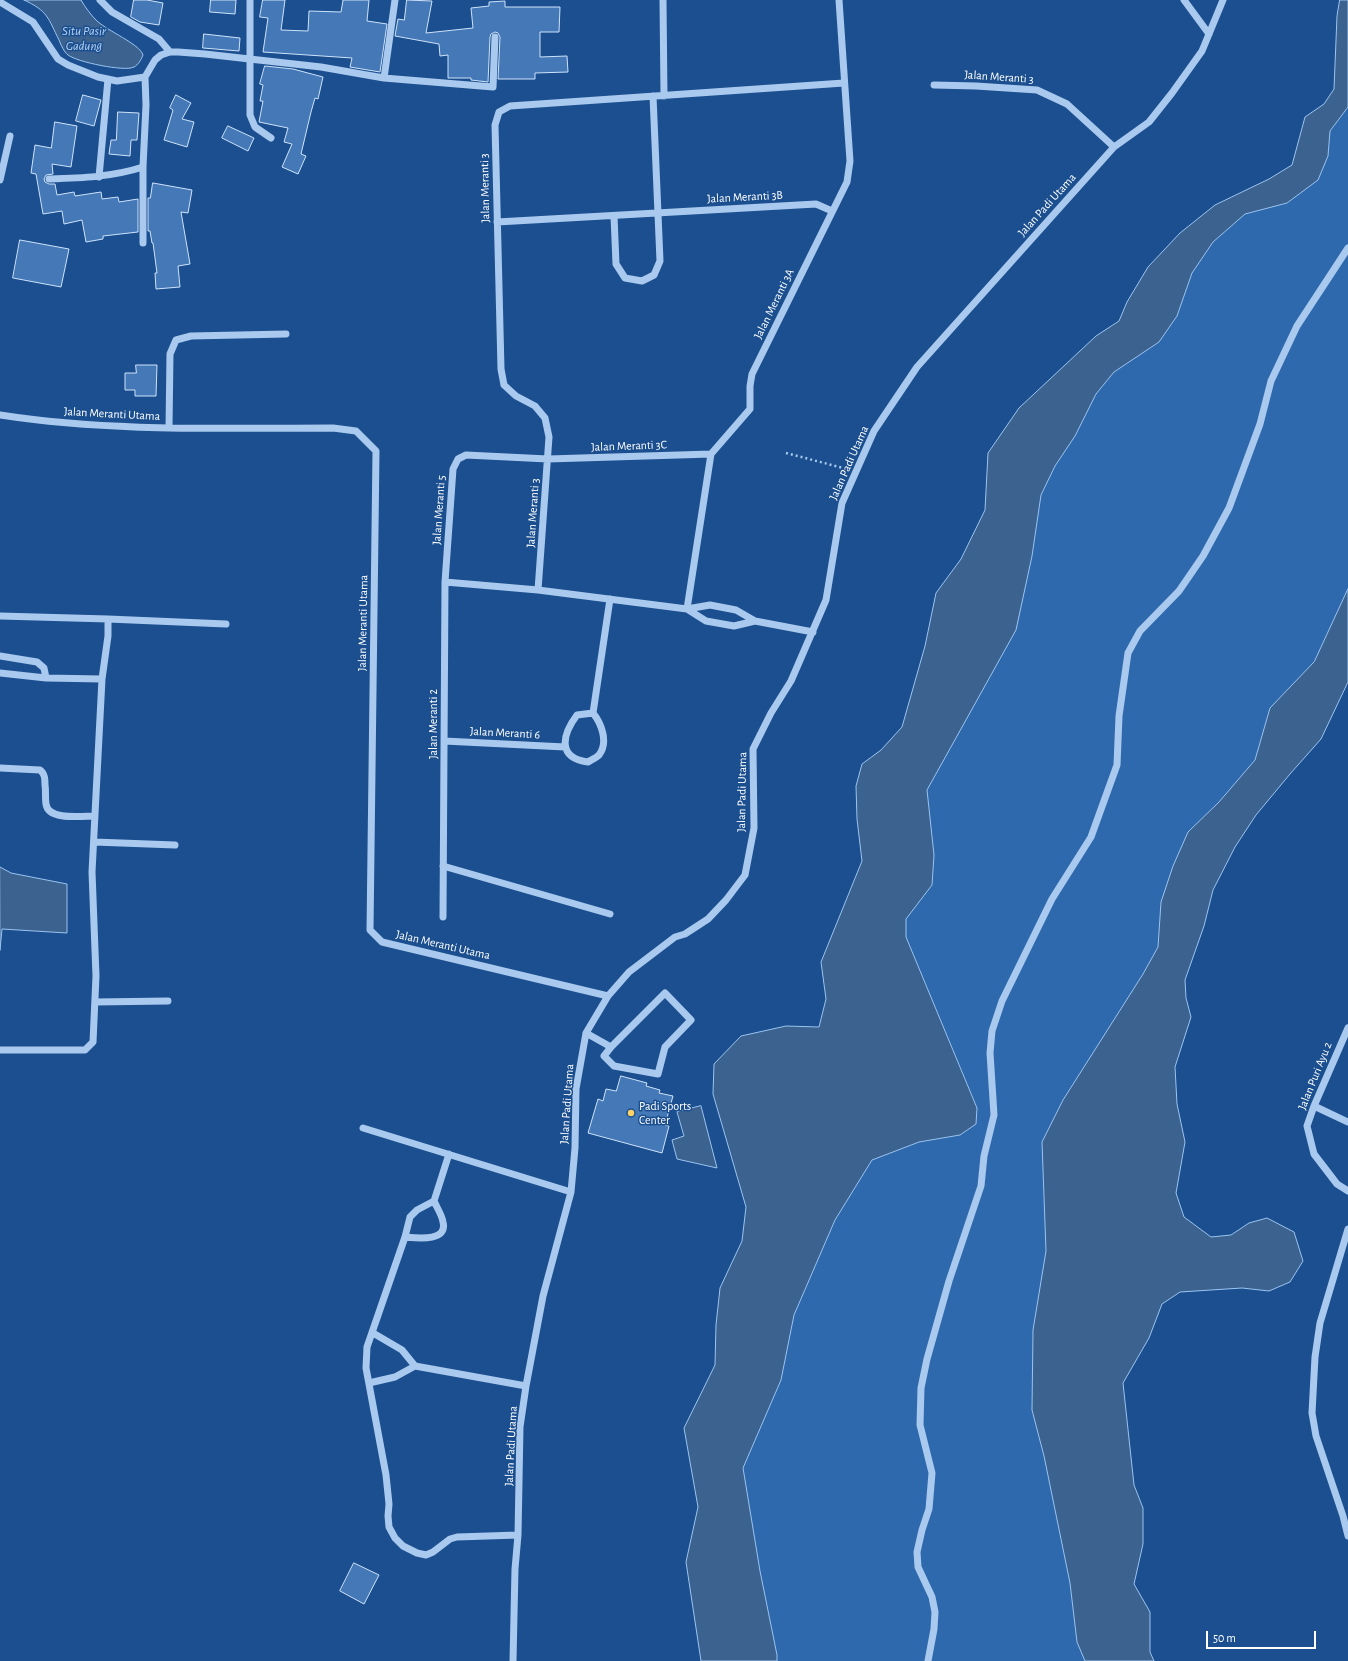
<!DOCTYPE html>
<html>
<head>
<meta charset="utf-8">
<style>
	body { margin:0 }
	#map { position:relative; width:1348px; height:1661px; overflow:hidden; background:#1b4f8f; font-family:"Alegreya Sans",sans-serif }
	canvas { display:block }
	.scale { position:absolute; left:1206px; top:1631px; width:110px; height:18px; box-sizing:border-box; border:2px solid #fff; border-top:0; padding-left:5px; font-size:12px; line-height:14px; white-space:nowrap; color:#fff; -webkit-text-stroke:3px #1b4f8f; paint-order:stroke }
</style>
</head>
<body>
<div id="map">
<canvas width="1348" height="1661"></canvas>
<div class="scale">50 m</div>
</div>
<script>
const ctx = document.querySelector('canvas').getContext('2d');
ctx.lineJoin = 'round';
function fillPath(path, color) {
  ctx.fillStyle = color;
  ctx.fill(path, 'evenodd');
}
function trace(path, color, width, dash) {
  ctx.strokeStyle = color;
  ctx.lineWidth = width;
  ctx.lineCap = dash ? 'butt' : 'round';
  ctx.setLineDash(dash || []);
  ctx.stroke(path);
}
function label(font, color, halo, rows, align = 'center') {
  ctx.font = font + ' "Alegreya Sans",sans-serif';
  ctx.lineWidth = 3;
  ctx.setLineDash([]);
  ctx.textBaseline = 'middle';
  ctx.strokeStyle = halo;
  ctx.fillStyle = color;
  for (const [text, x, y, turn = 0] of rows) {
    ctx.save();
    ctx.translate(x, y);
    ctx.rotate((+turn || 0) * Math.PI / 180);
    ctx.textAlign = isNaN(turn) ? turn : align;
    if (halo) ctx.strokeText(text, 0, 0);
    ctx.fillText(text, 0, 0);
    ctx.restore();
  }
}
fillPath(new Path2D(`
	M1348 107V589L1314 662 1270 708 1255 760 1219 802 1188 832 1173 866 1161 902 1158 947 1143 974 1063 1100 1042 1142 1046 1251 1033 1330 1032 1410 1044 1456 1070 1583 1077 1642 1085 1661H777V1655L760 1571 743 1468 781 1380 794 1315 835 1220 872 1160 919 1142 960 1135 976 1124 977 1107 906 937V919L932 885 934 855 927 790 951 747 1032 556 1041 495 1055 466 1075 436 1096 394 1114 372 1159 342 1177 316 1192 273 1213 242 1245 214 1287 203 1328 156 1330 131Z`), '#2e69ad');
const water = new Path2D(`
	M24 0H81C85 7 91 15 96 20 107 31 140 44 143 55 141 60 138 65 134 67 125 72 77 62 68 55 64 52 61 45 59 40 48 18 48 11 24 0Z
	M1340 0H1348V107L1330 131 1328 156 1318 180 1287 203 1245 214 1213 242 1192 273 1177 316 1159 342 1114 372 1096 394 1075 436 1055 466 1041 495 1032 556 1016 630 927 790 934 855 932 885 906 919V937L977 1108 976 1124 960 1135 919 1142 872 1160 835 1220 794 1315 781 1380 743 1468 760 1571 777 1655V1661H701L686 1562 698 1507 684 1428 715 1365 716 1325 720 1288 742 1241 746 1207 713 1094 714 1064 741 1036 786 1026 819 1027 826 999 821 962 862 861 857 819 856 786 862 764 881 750 902 727 925 646 936 593 961 559 985 510 988 453 1019 408 1096 336 1119 321 1127 302 1148 267 1180 233 1215 205 1269 179 1292 165 1305 117 1324 104 1334 89 1337 16Z
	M1348 589V682L1321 739 1290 774 1256 815 1235 847 1213 890 1204 926 1185 980 1186 998 1191 1017 1175 1067 1177 1104 1185 1142 1176 1193 1184 1217 1211 1237 1231 1235 1249 1223 1267 1218 1294 1232 1303 1261 1290 1282 1269 1291 1242 1288 1180 1292 1162 1304 1149 1338 1123 1383 1134 1485 1143 1508V1544L1134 1584 1150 1612V1652L1154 1661H1085L1077 1642 1070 1583 1044 1456 1032 1410 1033 1330 1046 1251 1042 1142 1063 1100 1143 974 1158 947 1161 902 1173 866 1188 832 1219 802 1255 760 1270 708 1314 662Z
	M0 867 11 873 67 884V933L2 929 0 950Z
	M701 1106 717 1168 677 1159 672 1140 684 1136 677 1112Z`);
fillPath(water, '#3c6290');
trace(water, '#9cc4f0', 1);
const building = new Path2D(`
	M134 0H147L163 3 159 25 140 22 131 17Z
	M211 0H236L235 14 210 12Z
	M263 0H285L281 30 308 31 309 11 341 12 343 0H369L367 21 387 24 380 72 350 67 352 58 263 52 268 18 260 17Z
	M407 0 432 1 426 33 473 28 471 8 489 6V2L505 1V7H560L559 32H540V57L567 56 568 72 535 73V79H498L500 37 498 33 495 32 491 34 490 37 488 82 471 80V78H448V55L440 56 439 44 395 36 398 19 404 20Z
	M204 34 240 38 239 51 203 48Z
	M265 66 293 69 323 77 318 99 315 98 311 112 301 154 306 156 298 174 282 167 292 144 284 142 288 128 259 122 263 101H260L263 85 260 84Z
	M83 95 101 100 94 126 76 121Z
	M176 95 191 103 182 119 194 122 187 147 164 140 173 110 170 108Z
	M118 112 139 113 137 140H131L130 156 109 154 111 140H116Z
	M55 122 77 126 71 167 52 164 53 174 46 175 44 179 45 182 49 184H55L57 195 74 192 75 196 101 192 102 199 118 197 119 202 138 199V232L103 236V239L86 242 82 220 64 224 62 211 43 214 36 174 31 173 35 145 51 148Z
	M228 126 254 138 248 151 222 138Z
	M153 183 192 190 188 213 181 212 190 264 178 266 180 287 156 289 155 273H157L153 243H152L150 231H148V198H150Z
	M20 240 69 249 61 287 13 278Z
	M136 365H157L156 396H135V390H125V373H136Z
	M621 1076 647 1083 646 1086 660 1090 659 1093 673 1096 665 1125 669 1126 662 1153 588 1133 598 1099 603 1101 606 1089 616 1091Z
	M354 1563 379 1575 364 1604 340 1591Z`);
fillPath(building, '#4478b7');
trace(building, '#cfe3fa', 1);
trace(new Path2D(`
	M786 453 847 469`), '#a9c9ee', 2.5, [2, 3]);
trace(new Path2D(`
	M100 0 112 12 159 39 170 52
	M250 0V115L255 127 271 138
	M663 0 664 96
	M1184 0 1209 34
	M0 2 33 22 58 59 68 65 98 77 117 81 145 77
	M384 78 395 0
	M934 85 976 86 1037 90 1067 104 1114 147
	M99 177 108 79
	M49 179C81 178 112 177 143 167
	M0 180 10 136
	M614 216 616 264 625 278 642 281 654 275 660 261 653 96
	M497 222 816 204 832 211
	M143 243V167L146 105 145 77 155 60 161 55 170 52H178L205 54 321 67 384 78 493 87 495 37
	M0 415C110 432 222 428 333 428L356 431 376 451 370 930 382 942 608 996
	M169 428 170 354 176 340 191 336 286 334
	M445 582 538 590 687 609 710 605 736 610 755 621 813 632
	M538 590 549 437 545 418 535 406 516 396 504 385 501 369 495 125 499 112 510 106 844 83
	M687 609 711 454 750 409V386L752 374 847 182 850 161 839 0
	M687 609 706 621 734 626 755 621
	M0 616 108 619V636L102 679 92 872 96 976 93 1042 85 1050H0
	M108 619 226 624
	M0 656 37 662 44 668 46 678 0 673
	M46 678 102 679
	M593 713C601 723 609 742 599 755 596 758 591 760 588 762 557 758 562 735 577 715Z
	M593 713 610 599
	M444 741 565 747
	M0 768 40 770C45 774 45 779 45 785 46 791 45 798 46 804 48 821 83 816 95 816
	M94 842 175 845
	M443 866 610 914
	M443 917 445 582 453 469 458 459 466 455 548 459 711 454
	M665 993 691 1020 665 1047 658 1074 614 1066 604 1056 611 1047Z
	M95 1002 168 1001
	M1348 1028 1314 1106 1307 1126 1314 1154 1337 1184 1348 1191
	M586 1033 611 1047
	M1314 1106 1348 1122
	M363 1128 571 1192
	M449 1154 434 1201 417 1210 410 1217 405 1237 367 1347 366 1368 386 1475 389 1504 388 1516 389 1527 395 1538 403 1546 417 1553 426 1555 433 1552 450 1539 457 1537 518 1535
	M1348 1229 1320 1323 1315 1357 1312 1413 1316 1436 1343 1516 1348 1536
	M405 1237C417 1238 448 1242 443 1222 442 1215 437 1208 434 1201
	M415 1366 526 1386
	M369 1383 395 1377 415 1366 402 1350 373 1333
	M513 1661 515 1569 518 1535 520 1427 526 1386 543 1296 571 1192 575 1148 576 1089 586 1033 608 996 629 972 675 937 685 934 708 919 726 900 745 875 754 828 753 749 771 713 791 681 826 600 842 503 874 431 917 367 1114 147 1149 122 1172 93 1202 51 1223 0
	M928 1661 934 1629 935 1612 932 1597 918 1567 917 1552 922 1530 929 1509 932 1473 920 1425 921 1388 927 1359 949 1281 981 1186 984 1156 994 1115 990 1053 992 1031 1002 1001 1052 899 1091 837 1117 765 1119 716 1128 653 1140 631 1179 591 1203 556 1229 508 1260 424 1271 381 1297 326 1348 248`), '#a9c9ee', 7);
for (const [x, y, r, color] of [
	[631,1113,4,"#ffd166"]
]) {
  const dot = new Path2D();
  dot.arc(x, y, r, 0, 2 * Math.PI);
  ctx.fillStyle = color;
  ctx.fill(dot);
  trace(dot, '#1b4f8f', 1.5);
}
label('12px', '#fff', '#1b4f8f', [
	["Jalan Meranti 3",999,77,4],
	["Jalan Meranti 3",485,188,-91],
	["Jalan Meranti 3B",745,197,-3],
	["Jalan Padi Utama",1047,205,-48],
	["Jalan Meranti 3A",774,304,-64],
	["Jalan Meranti Utama",112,414,3],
	["Jalan Meranti 3C",629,446,-2],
	["Jalan Padi Utama",849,463,-66],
	["Jalan Meranti 5",439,510,-86],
	["Jalan Meranti 3",533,513,-86],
	["Jalan Meranti Utama",363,623,-89],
	["Jalan Meranti 2",433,724,-90],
	["Jalan Meranti 6",505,733,3],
	["Jalan Padi Utama",742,792,-89],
	["Jalan Meranti Utama",443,945,13],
	["Jalan Puri Ayu 2",1315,1076,-68],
	["Jalan Padi Utama",567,1104,-86],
	["Jalan Padi Utama",511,1446,-87]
]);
label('12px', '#fff', '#1b4f8f', [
	["Padi Sports",639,1106],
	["Center",639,1120]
], 'left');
label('italic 13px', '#b5d3f5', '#1b4f8f', [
	["Situ Pasir",84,31],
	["Gadung",84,46]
]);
</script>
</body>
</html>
